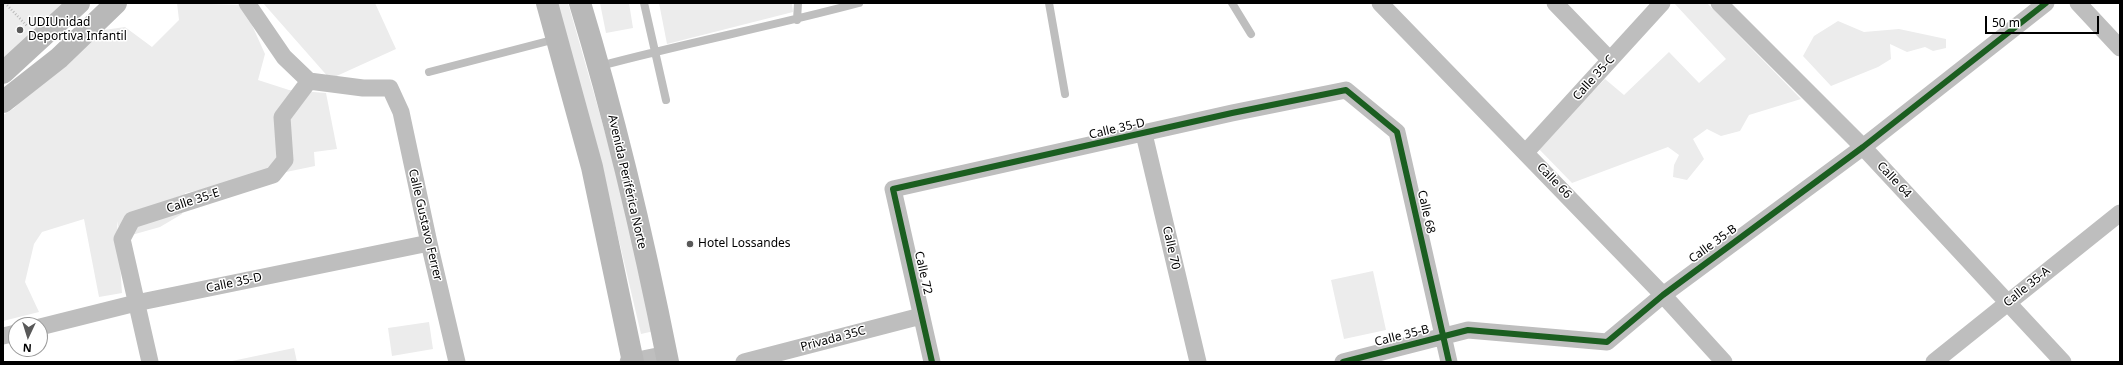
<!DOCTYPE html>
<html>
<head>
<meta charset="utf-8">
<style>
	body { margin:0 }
	#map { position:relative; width:2123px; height:365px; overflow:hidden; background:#fff; font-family:"Noto Sans",sans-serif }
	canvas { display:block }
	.frame { position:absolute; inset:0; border:4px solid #000; pointer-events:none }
	.north { position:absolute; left:8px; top:317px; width:40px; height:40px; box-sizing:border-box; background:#fff; border:1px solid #999; border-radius:50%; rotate:184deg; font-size:11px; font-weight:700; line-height:16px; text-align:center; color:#000 }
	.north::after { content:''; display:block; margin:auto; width:14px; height:18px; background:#595959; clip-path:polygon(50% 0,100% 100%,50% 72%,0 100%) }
	.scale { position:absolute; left:1985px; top:16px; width:114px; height:18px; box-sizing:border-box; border:2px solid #000; border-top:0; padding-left:5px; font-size:12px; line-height:14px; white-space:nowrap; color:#000; -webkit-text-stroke:3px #fff; paint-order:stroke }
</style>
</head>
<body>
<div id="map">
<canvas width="2123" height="365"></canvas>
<div class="frame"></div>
<div class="north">N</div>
<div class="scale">50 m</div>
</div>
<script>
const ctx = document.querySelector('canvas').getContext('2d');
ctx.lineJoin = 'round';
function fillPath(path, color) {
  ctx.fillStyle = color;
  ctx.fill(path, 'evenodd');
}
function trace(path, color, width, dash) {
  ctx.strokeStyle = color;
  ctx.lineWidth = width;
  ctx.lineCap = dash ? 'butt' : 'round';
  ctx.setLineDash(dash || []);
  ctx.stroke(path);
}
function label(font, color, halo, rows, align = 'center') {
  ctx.font = font + ' "Noto Sans",sans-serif';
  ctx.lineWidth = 3;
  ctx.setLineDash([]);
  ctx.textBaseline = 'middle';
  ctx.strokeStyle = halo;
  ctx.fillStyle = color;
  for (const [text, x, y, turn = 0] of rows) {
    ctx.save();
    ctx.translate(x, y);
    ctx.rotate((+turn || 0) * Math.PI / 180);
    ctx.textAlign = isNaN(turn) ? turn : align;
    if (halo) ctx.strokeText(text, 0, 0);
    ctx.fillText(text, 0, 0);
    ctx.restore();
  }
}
fillPath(new Path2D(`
	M3 3H67L3 59Z
	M177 3 243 5 265 54 258 80 289 90 326 93 337 149 314 152 315 166 185 193 182 214 160 227 121 238 117 221 122 293 99 297 84 219 42 232 34 244 25 282 39 312 3 321V115L13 109 97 31 125 27 152 47 179 20Z
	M263 3H375L396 49 330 79Z
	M555 3H568L613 160 654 331 641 334 601 164Z
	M600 3H629L633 28 606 33Z
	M659 3H792L793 12 667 44Z
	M1674 3H1707L1801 99 1749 115 1740 131 1721 136 1707 129 1693 139 1704 159 1687 180 1673 177 1674 165 1679 155 1668 147 1572 183 1537 147 1605 79 1624 95 1669 52 1699 83 1726 59Z
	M1838 21 1864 32 1899 29 1946 39V48L1933 51 1925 47 1907 52 1890 44 1891 59 1878 67 1831 86 1803 56 1814 36Z
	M1373 271 1386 330 1344 339 1331 280Z
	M429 322 433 349 392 356 388 328Z
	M294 348 297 362 232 361Z`), '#ececec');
trace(new Path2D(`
	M5 3 27 26`), '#b9b9b9', 2.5, [1, 2]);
trace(new Path2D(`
	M644 3 666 100
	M1049 3 1065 94
	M1232 3 1251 34
	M797 20 798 3
	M600 66C686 43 773 26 859 3
	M429 72 556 39`), '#bebebe', 8);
trace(new Path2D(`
	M247 3 284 57 309 81
	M1380 3 1663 295 1724 362
	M1555 3 1610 60
	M1719 3 1863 147 2063 362
	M2078 3 2120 48
	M309 81 363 88H390L401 112 429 243 457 362
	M1144 134 1198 362
	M1526 152 1662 3
	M40 327 136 303 429 243
	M3 336 16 333
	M150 362 122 239 132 220 273 175 285 160 282 117 309 81
	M628 362 667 354
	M744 362 921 316
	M932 362 893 189 1232 113 1346 90 1397 132 1449 362
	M1343 362 1468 330 1607 342 1663 295 1863 147 2046 3
	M1934 362 2120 213`), '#bebebe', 17);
trace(new Path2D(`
	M547 3 592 167 633 362
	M580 3C616 121 644 241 668 362
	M3 73 79 3
	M3 102 59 58 116 3`), '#b8b8b8', 22);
trace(new Path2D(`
	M932 362 893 189 1232 113 1346 90 1397 132 1449 362
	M1343 362 1468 330 1607 342 1663 295 1863 147 2046 3`), '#1b5e20', 6);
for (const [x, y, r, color] of [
	[20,30,4,"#595959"],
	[690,244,4,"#595959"]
]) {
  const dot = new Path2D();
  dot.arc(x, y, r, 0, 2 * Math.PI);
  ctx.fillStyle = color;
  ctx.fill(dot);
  trace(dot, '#fff', 1.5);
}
label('12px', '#000', '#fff', [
	["UDIUnidad",28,23],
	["Deportiva Infantil",28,37],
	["Hotel Lossandes",698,244]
], 'left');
label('12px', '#000', '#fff', [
	["Calle 35-C",1594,78,-48],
	["Calle 35-D",1117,129,-13],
	["Calle 64",1894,180,47],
	["Calle 66",1554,181,46],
	["Avenida Periférica Norte",627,182,77],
	["Calle 35-E",193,201,-18],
	["Calle 68",1426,212,77],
	["Calle Gustavo Ferrer",425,225,77],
	["Calle 35-B",1713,244,-36],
	["Calle 70",1171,248,77],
	["Calle 72",923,273,77],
	["Calle 35-D",234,283,-12],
	["Calle 35-A",2027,287,-39],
	["Calle 35-B",1402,336,-14],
	["Privada 35C",833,339,-15]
]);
</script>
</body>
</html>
